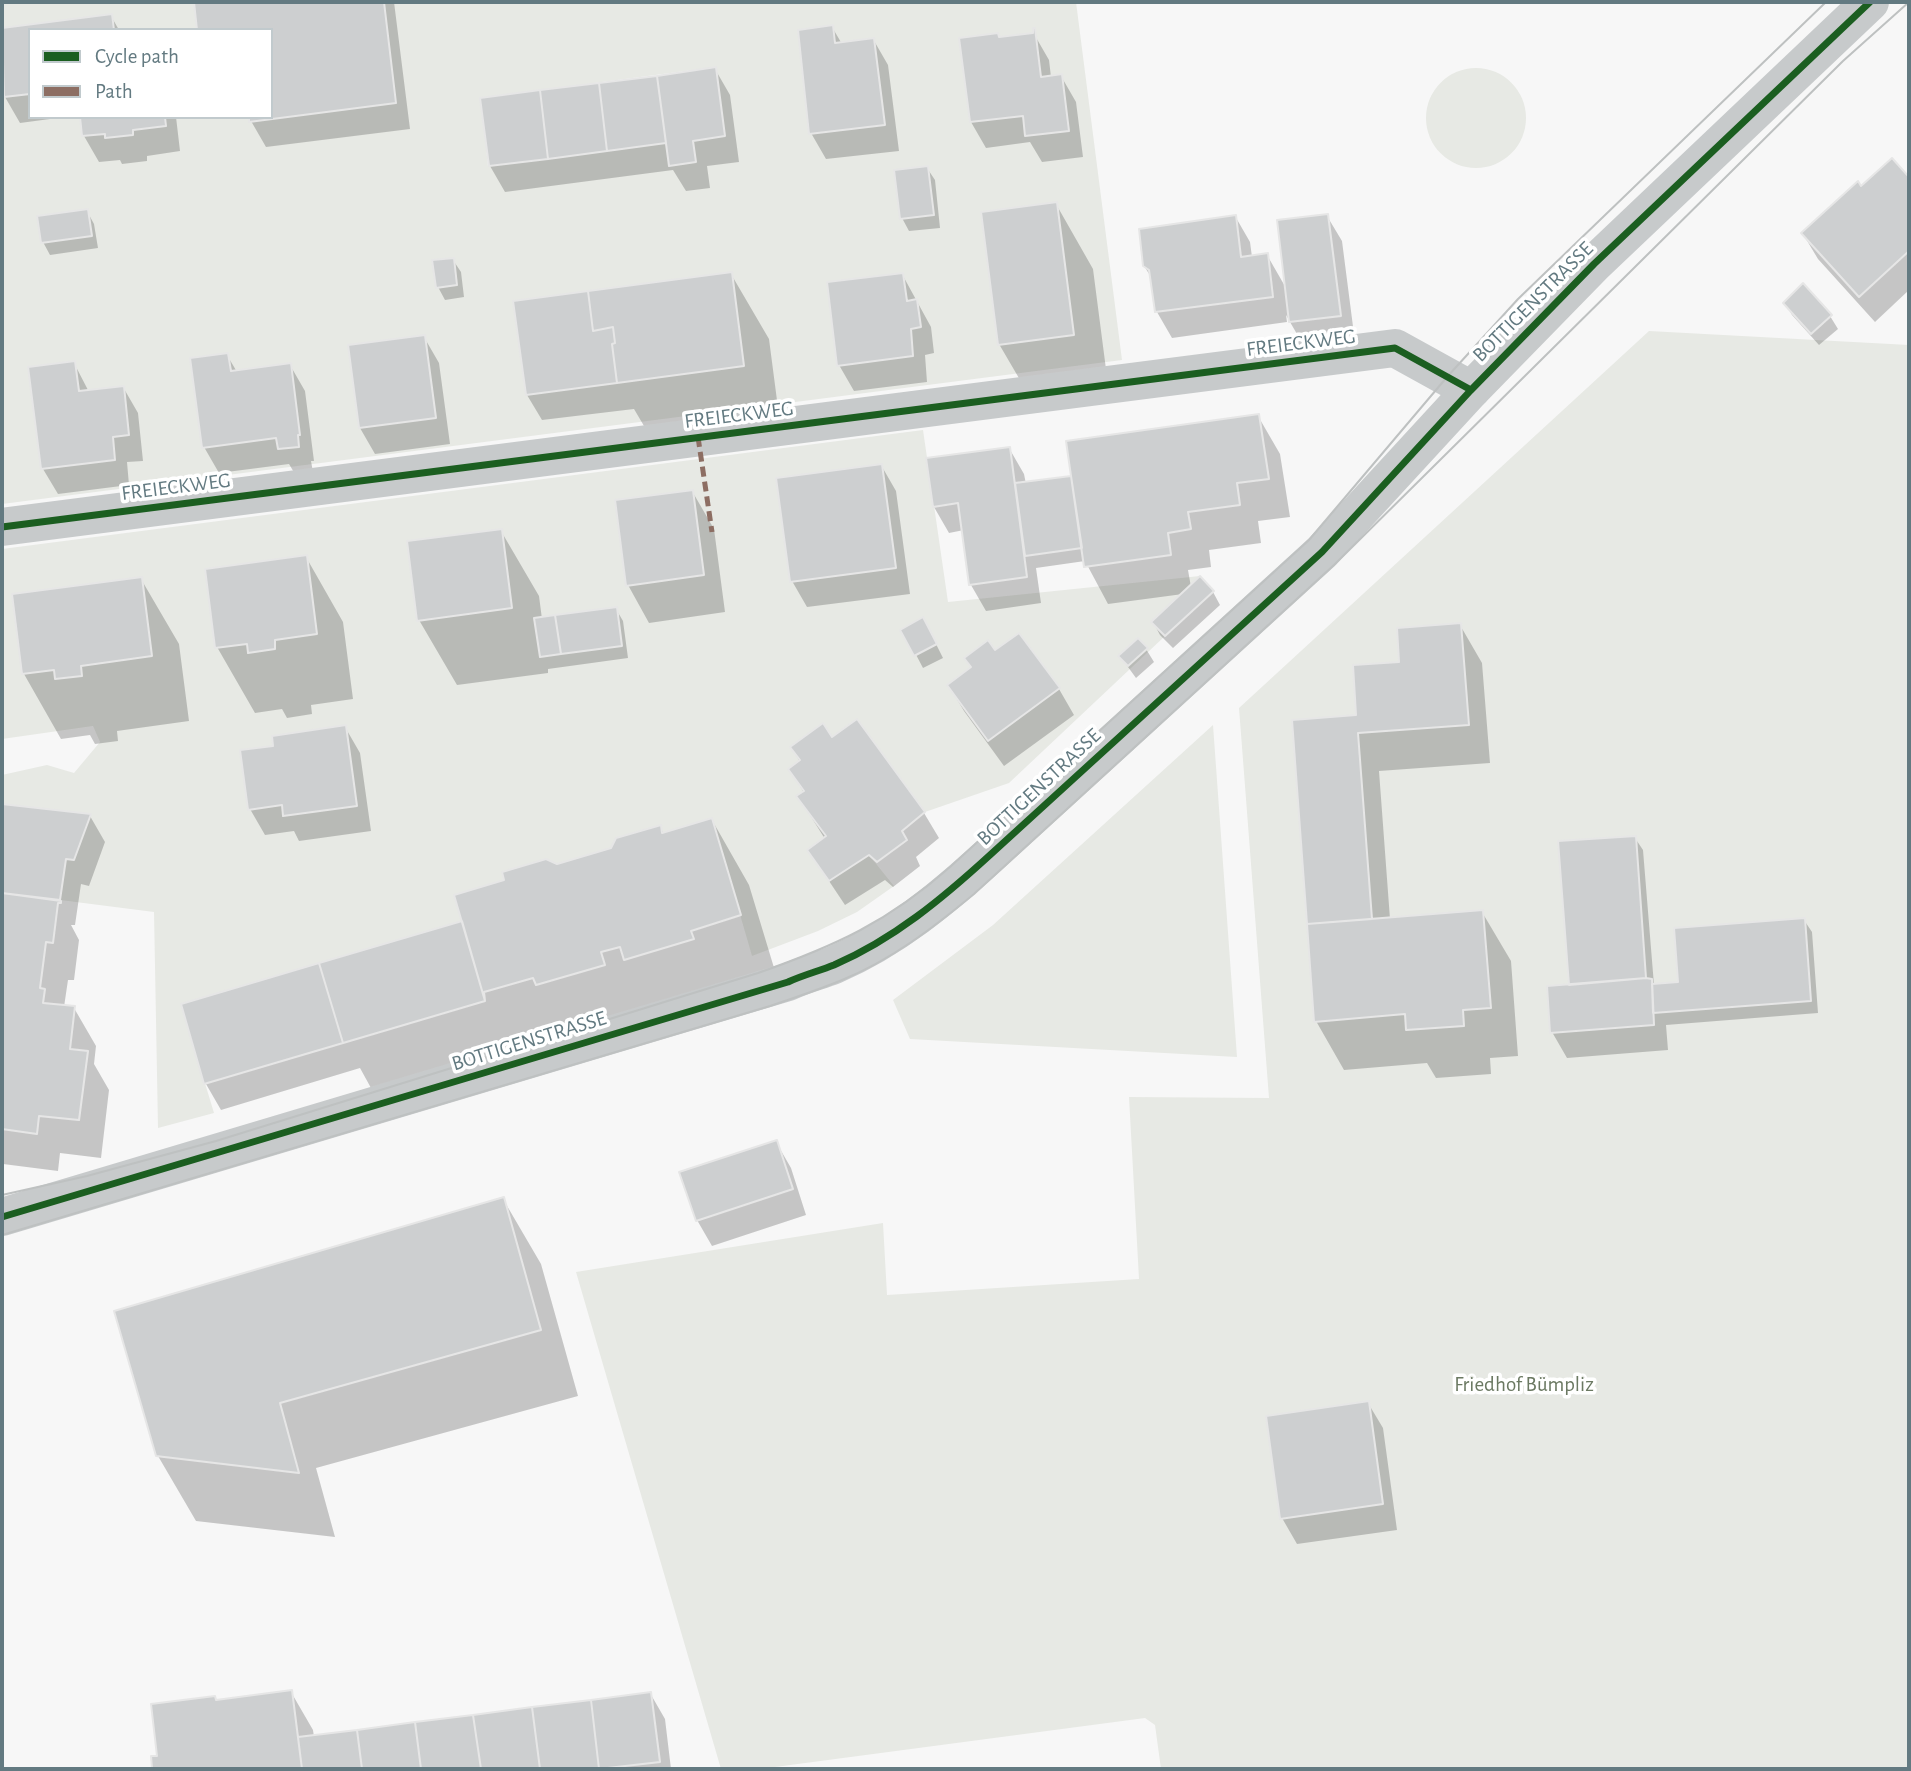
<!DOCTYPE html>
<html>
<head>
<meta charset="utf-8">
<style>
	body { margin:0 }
	#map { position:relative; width:1911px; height:1771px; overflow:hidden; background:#f7f7f7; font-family:"Alegreya Sans",sans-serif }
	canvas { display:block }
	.frame { position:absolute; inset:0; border:4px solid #637a81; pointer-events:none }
	.legend { position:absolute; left:28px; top:28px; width:245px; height:91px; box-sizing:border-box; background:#fff; border:2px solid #c1cacd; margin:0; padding:9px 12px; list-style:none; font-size:21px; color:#637a81 }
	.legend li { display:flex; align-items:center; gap:14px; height:35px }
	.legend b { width:35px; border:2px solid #c1cacd }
</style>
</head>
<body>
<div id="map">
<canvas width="1911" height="1771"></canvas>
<div class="frame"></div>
<ul class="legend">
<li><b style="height:9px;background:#1b5e20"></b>Cycle path</li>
<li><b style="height:9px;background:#8d6e63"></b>Path</li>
</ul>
</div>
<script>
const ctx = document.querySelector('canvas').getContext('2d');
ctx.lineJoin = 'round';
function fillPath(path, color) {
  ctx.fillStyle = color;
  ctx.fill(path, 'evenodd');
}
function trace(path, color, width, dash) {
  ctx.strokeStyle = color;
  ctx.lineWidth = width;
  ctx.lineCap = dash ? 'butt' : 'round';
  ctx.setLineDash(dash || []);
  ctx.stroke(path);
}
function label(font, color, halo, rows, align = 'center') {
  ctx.font = font + ' "Alegreya Sans",sans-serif';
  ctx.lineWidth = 7;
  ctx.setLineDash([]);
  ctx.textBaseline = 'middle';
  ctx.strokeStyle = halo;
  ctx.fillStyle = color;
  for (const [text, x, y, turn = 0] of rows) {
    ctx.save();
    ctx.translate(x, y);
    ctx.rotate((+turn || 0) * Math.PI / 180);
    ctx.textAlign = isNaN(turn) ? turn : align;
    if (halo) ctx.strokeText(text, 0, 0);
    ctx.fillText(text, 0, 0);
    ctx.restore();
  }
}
fillPath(new Path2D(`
	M2 2H194L197 30H114L112 14 2 28Z
	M384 2H1076L1122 360 2 504V82L4 97 30 94V117H80L82 136 105 134 106 138 133 135V130L166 126 165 117H249L250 122 396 103ZM833 25 835 43 874 38 885 125 809 134 798 30ZM1035 28 1041 77 1062 75 1069 131 1025 136 1023 116 970 122 959 38 998 33 999 37 1033 33V29ZM716 67 725 136 693 141 695 162 669 166 666 143 488 166 481 98ZM928 166 934 215 900 219 895 170ZM1057 202 1073 335 998 344 981 212ZM732 272 744 366 526 395 513 301ZM903 273 907 301 917 299 921 327 911 329 913 356 838 366 827 282ZM425 335 436 418 359 428 348 345ZM190 359 231 371 291 363 300 434 298 435 299 447 278 449 276 438ZM74 361 79 391 123 386 129 435 113 437 115 460 41 469 29 367Z
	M1426 118a50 50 0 1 1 100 0a50 50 0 1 1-100 0Z
	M1649 331 1909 345V1769H1161L1155 1725 1145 1718 760 1769H721L576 1272 883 1223 887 1295 1139 1279 1129 1097 1269 1098 1239 708Z
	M923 430 948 602 1200 576 1151 622 1165 636 1009 783 925 812 857 719 832 737 823 724 790 747 800 760 788 769 804 791 796 796 826 836 807 850 829 880 869 855 894 886 857 912 818 931 752 956 712 818 662 833 660 825 616 838 611 848 557 864 546 859 502 872 504 880 462 921 181 1004 214 1113 158 1128 154 912 60 900 66 859 74 860 91 815 2 804V775L47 765 74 773 100 742 93 726 2 739V549ZM882 464 896 568 776 479ZM692 490H693L626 586 615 500ZM502 529 511 608 417 620 407 541ZM306 556 317 634 275 640V649L249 653 247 644 215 648 205 569ZM142 577 152 656 81 666 82 676 56 679 54 670 22 674 12 594ZM617 607 622 646 540 657 535 618ZM923 618 937 644 914 656 901 630ZM1019 633 1060 688 988 741 947 685 971 667 964 658 988 640 995 650ZM346 725 357 806 283 816 282 805 248 809 240 751 273 746 272 736Z
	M1213 725 1237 1057 910 1039 893 1000 993 925Z`), '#e7e9e4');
fillPath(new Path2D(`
	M195 2H394L410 129 266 147 251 121 271 117V30H199Z
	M111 16 119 30H30V117H65L20 123 5 97 2 68V30Z
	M832 27 842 44 873 39 888 65 899 151 826 159 811 133Z
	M1034 34 1049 60 1051 77 1061 76 1076 102 1083 157 1042 162 1030 142 986 148 971 122 1000 39Z
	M715 69 730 95 739 162 707 166 710 188 686 191 673 170 505 192 490 166Z
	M81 117H176L180 151 147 156V161L122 164 120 160 99 162 84 136Z
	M1892 160 1909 179V290L1875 322 1818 259 1803 234 1861 188Z
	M927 168 935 180 940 228 909 231 902 218Z
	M1056 204 1093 269 1110 400 1037 409 999 344Z
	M87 211 94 224 98 248 50 255 43 242Z
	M1235 216 1250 242 1252 257 1267 255 1286 288 1327 216 1342 241 1355 342 1305 348 1286 315 1287 322 1172 338 1157 312 1153 280 1144 266Z
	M453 260 461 272 464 297 445 300 438 287Z
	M731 274 769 339 781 431 657 448 634 409 542 420 527 395Z
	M902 274 931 327 934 353 925 355 927 382 854 391 839 365Z
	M1785 303 1830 316 1838 329 1819 345 1792 315Z
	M424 337 439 363 450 444 375 454 360 428 350 347Z
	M227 355 237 372 290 365 305 391 314 461H311L313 472 295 474 289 464 219 473 204 447Z
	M74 363 89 392 123 387 138 413 143 461 127 462 129 485 58 494 43 469Z
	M1258 416 1280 454 1290 517 1258 521 1261 543 1209 550 1211 567 1188 570 1191 587 1200 578 1213 592 1220 605 1173 648 1160 635 1153 622 1183 594 1108 604 1085 561 1036 568 1041 603 986 611 971 585 964 530 949 533 934 507 1009 448 1024 474 1026 484 1073 478Z
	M881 465 896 491 910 594 807 607 792 581Z
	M692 491 714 529 725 612 649 623 628 585Z
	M501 531 539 596 542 619 616 609 623 621 628 658 548 669V673L457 685 419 620Z
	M306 557 343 622 353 699 311 705 312 714 287 718 282 709 255 713 217 647Z
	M141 579 179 644 189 721 117 731 118 741 95 744 90 735 61 739 24 674 14 596Z
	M1460 625 1482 663 1490 763 1379 771 1390 919 1482 912 1511 961 1518 1056 1490 1058 1491 1074 1436 1078 1427 1063 1344 1070 1316 1021 1358 717 1401 664Z
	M903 630 930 632 943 658 923 668Z
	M1019 636 1059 689 1074 715 1004 766 964 711 949 686 972 669 966 658 995 653Z
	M1146 649 1154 662 1136 678 1120 656Z
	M345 727 360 753 371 831 299 841 294 831 265 835 250 809 276 747Z
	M832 739 924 813 939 838 916 857 920 866 893 887 885 880 845 905 809 851 825 839 798 796 804 793 790 769 800 762 792 748Z
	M2 803 3 805 90 816 105 842 89 886 81 884 75 925H71L79 940 74 980H68L64 1007 74 1008 96 1046 94 1064 109 1090 101 1158 60 1153 58 1171 3 1164 2 1174Z
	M712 820 749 885 778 981 382 1108 360 1068 221 1110 206 1084 183 1005 464 922 556 866 612 850 660 827 664 834Z
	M1635 838 1643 850 1654 985 1680 984 1804 920 1812 932 1818 1013 1666 1025 1668 1050 1567 1058 1552 1032Z
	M776 1142 791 1168 806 1215 712 1246 697 1220Z
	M503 1199 541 1264 578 1396 316 1468 335 1537 196 1521 158 1456Z
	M1368 1403 1383 1428 1397 1530 1297 1544 1282 1518Z
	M291 1692 313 1730 314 1737 650 1693 665 1719 671 1769H155L153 1758 159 1757Z`), '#0003');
const building = new Path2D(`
	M194 2H384L396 103 249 122V117H271V30H197Z
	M112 14 114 30H30V94L4 97 2 28Z
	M833 25 835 43 874 38 885 125 809 134 798 30Z
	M1033 28H1035L1041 77 1062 74 1069 131 1025 136 1023 116 970 122 959 38 998 33 999 37 1033 33Z
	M716 67 725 136 693 141 696 162 669 166 657 76Z
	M657 76 666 143 607 151 599 83Z
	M599 83 607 151 548 159 540 90Z
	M540 90 548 159 489 166 480 98Z
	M80 117H165L166 126 133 130V135L105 138V134L82 136Z
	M1892 158 1909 177V251L1859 297 1801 233 1858 181 1861 186Z
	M928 166 934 215 900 219 894 170Z
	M1057 202 1074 335 998 345 981 212Z
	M88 209 92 236 41 243 37 216Z
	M1328 214 1341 316 1289 322 1277 220Z
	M1236 215 1241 257 1268 253 1273 297 1155 312 1149 270 1143 266 1139 229Z
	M454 258 457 285 436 288 432 260Z
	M732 272 744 366 617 383 612 344 615 343 613 327 593 331 588 291Z
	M903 273 907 301 917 299 921 327 911 329 913 356 837 366 827 282Z
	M1803 283 1832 315 1811 334 1783 303Z
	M588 291 593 331 613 327 615 343 612 344 617 383 526 395 513 301Z
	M425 335 436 418 359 428 348 345Z
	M228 353 231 371 291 363 300 435H298L299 447 278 449 276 438 202 448 190 358Z
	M75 361 79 391 124 386 129 435 113 437 115 460 41 469 28 367Z
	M1259 414 1269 479 1237 483 1240 505 1188 512 1191 529 1168 533 1171 555 1084 567 1066 441Z
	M1010 447 1027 577 969 585 958 503 933 507 926 458Z
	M882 464 896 568 790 582 776 478Z
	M1071 476 1082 548 1025 556 1015 483Z
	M693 490 704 575 626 586 615 500Z
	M502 529 512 608 417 621 407 541Z
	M307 555 317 634 275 640V649L248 653 247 644 215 648 205 569Z
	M1200 576 1214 591 1165 636 1151 622Z
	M142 577 152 656 81 666 82 676 55 679 54 670 22 674 12 594Z
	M617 607 622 646 561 654 555 615Z
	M555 615 561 654 540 657 534 618Z
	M923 617 937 644 914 656 900 630Z
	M1461 623 1469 725 1358 733 1372 919 1307 924 1292 720 1356 715 1353 665 1399 662 1397 628Z
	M1019 633 1060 688 988 741 947 685 971 667 964 658 988 640 995 650Z
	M1138 638 1148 648 1128 666 1118 656Z
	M857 719 925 812 902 831 907 840 877 862 869 855 829 881 807 850 826 836 796 796 804 791 788 769 800 760 790 747 823 723 832 737Z
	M346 725 357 806 283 816 282 805 248 810 240 750 273 746 272 736Z
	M2 804 91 814 74 860 66 859 60 900 2 893Z
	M712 818 741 915 691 931 694 939 624 960 620 947 601 952 605 965 536 985 533 978 484 992 485 1001 454 895 504 880 502 872 546 859 557 864 611 848 616 838 661 825 662 833Z
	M1636 836 1646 978 1569 985 1558 841Z
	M2 893 61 901V903H58L53 943 46 942 40 988 45 989 43 1003 75 1006 70 1049 88 1051 79 1120 39 1116 37 1134 2 1129Z
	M1483 910 1491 1008 1463 1010 1464 1026 1406 1030 1405 1014 1314 1022 1307 924Z
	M1805 918 1811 1001 1653 1013 1652 984 1678 982 1674 928Z
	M462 921 485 1001 343 1043 319 963Z
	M319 963 343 1043 204 1084 181 1004Z
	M1646 978 1652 979 1654 1025 1550 1033 1547 986Z
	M777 1140 793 1189 696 1221 679 1172Z
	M504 1197 541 1330 280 1403 299 1473 156 1456 114 1311Z
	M1369 1401 1383 1504 1280 1519 1266 1416Z
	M292 1690 302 1769H152L151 1756H157L151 1704 215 1696 216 1700Z
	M651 1692 660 1762 599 1769 591 1700Z
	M591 1700 599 1769H540L532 1707Z
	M532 1707 540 1769H481L473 1715Z
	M473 1715 481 1769H421L415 1722Z
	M415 1722 421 1769H362L357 1730Z
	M357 1730 362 1769H302L298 1737Z`);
fillPath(building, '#cdcfd0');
trace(building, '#e6e6e6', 2);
trace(new Path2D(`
	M2 527 1395 348 1471 390`), '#c7cacb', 38);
trace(new Path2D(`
	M2 1217 788 982C803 975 819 971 834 965 894 939 943 898 990 855L1322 552 1471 390 1594 264 1870 2`), '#c7cacb', 38);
trace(new Path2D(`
	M2 1195 87 1176 216 1141 758 973C835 946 888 922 950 867L1309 540 1447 377 1518 299 1826 2
	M2 1235 770 1006C794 998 818 990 842 980 891 960 933 928 974 894L1334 565 1843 61 1909 2`), '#bec1c1', 2);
trace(new Path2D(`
	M698 437 712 532`), '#8d6e63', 5, [10, 5]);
trace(new Path2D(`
	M2 527 1395 348 1471 390
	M2 1217 788 982C803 975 819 971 834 965 894 939 943 898 990 855L1322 552 1471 390 1594 264 1870 2`), '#1b5e20', 7);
label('21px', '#637a81', '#fff', [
	["BOTTIGENSTRASSE",1533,302,-45],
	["FREIECKWEG",1301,343,-7],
	["FREIECKWEG",739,415,-7],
	["FREIECKWEG",176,487,-7],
	["BOTTIGENSTRASSE",1039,787,-43],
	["BOTTIGENSTRASSE",529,1041,-17]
]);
label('21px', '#6b7962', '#fff', [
	["Friedhof Bümpliz",1524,1385]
]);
</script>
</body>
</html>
